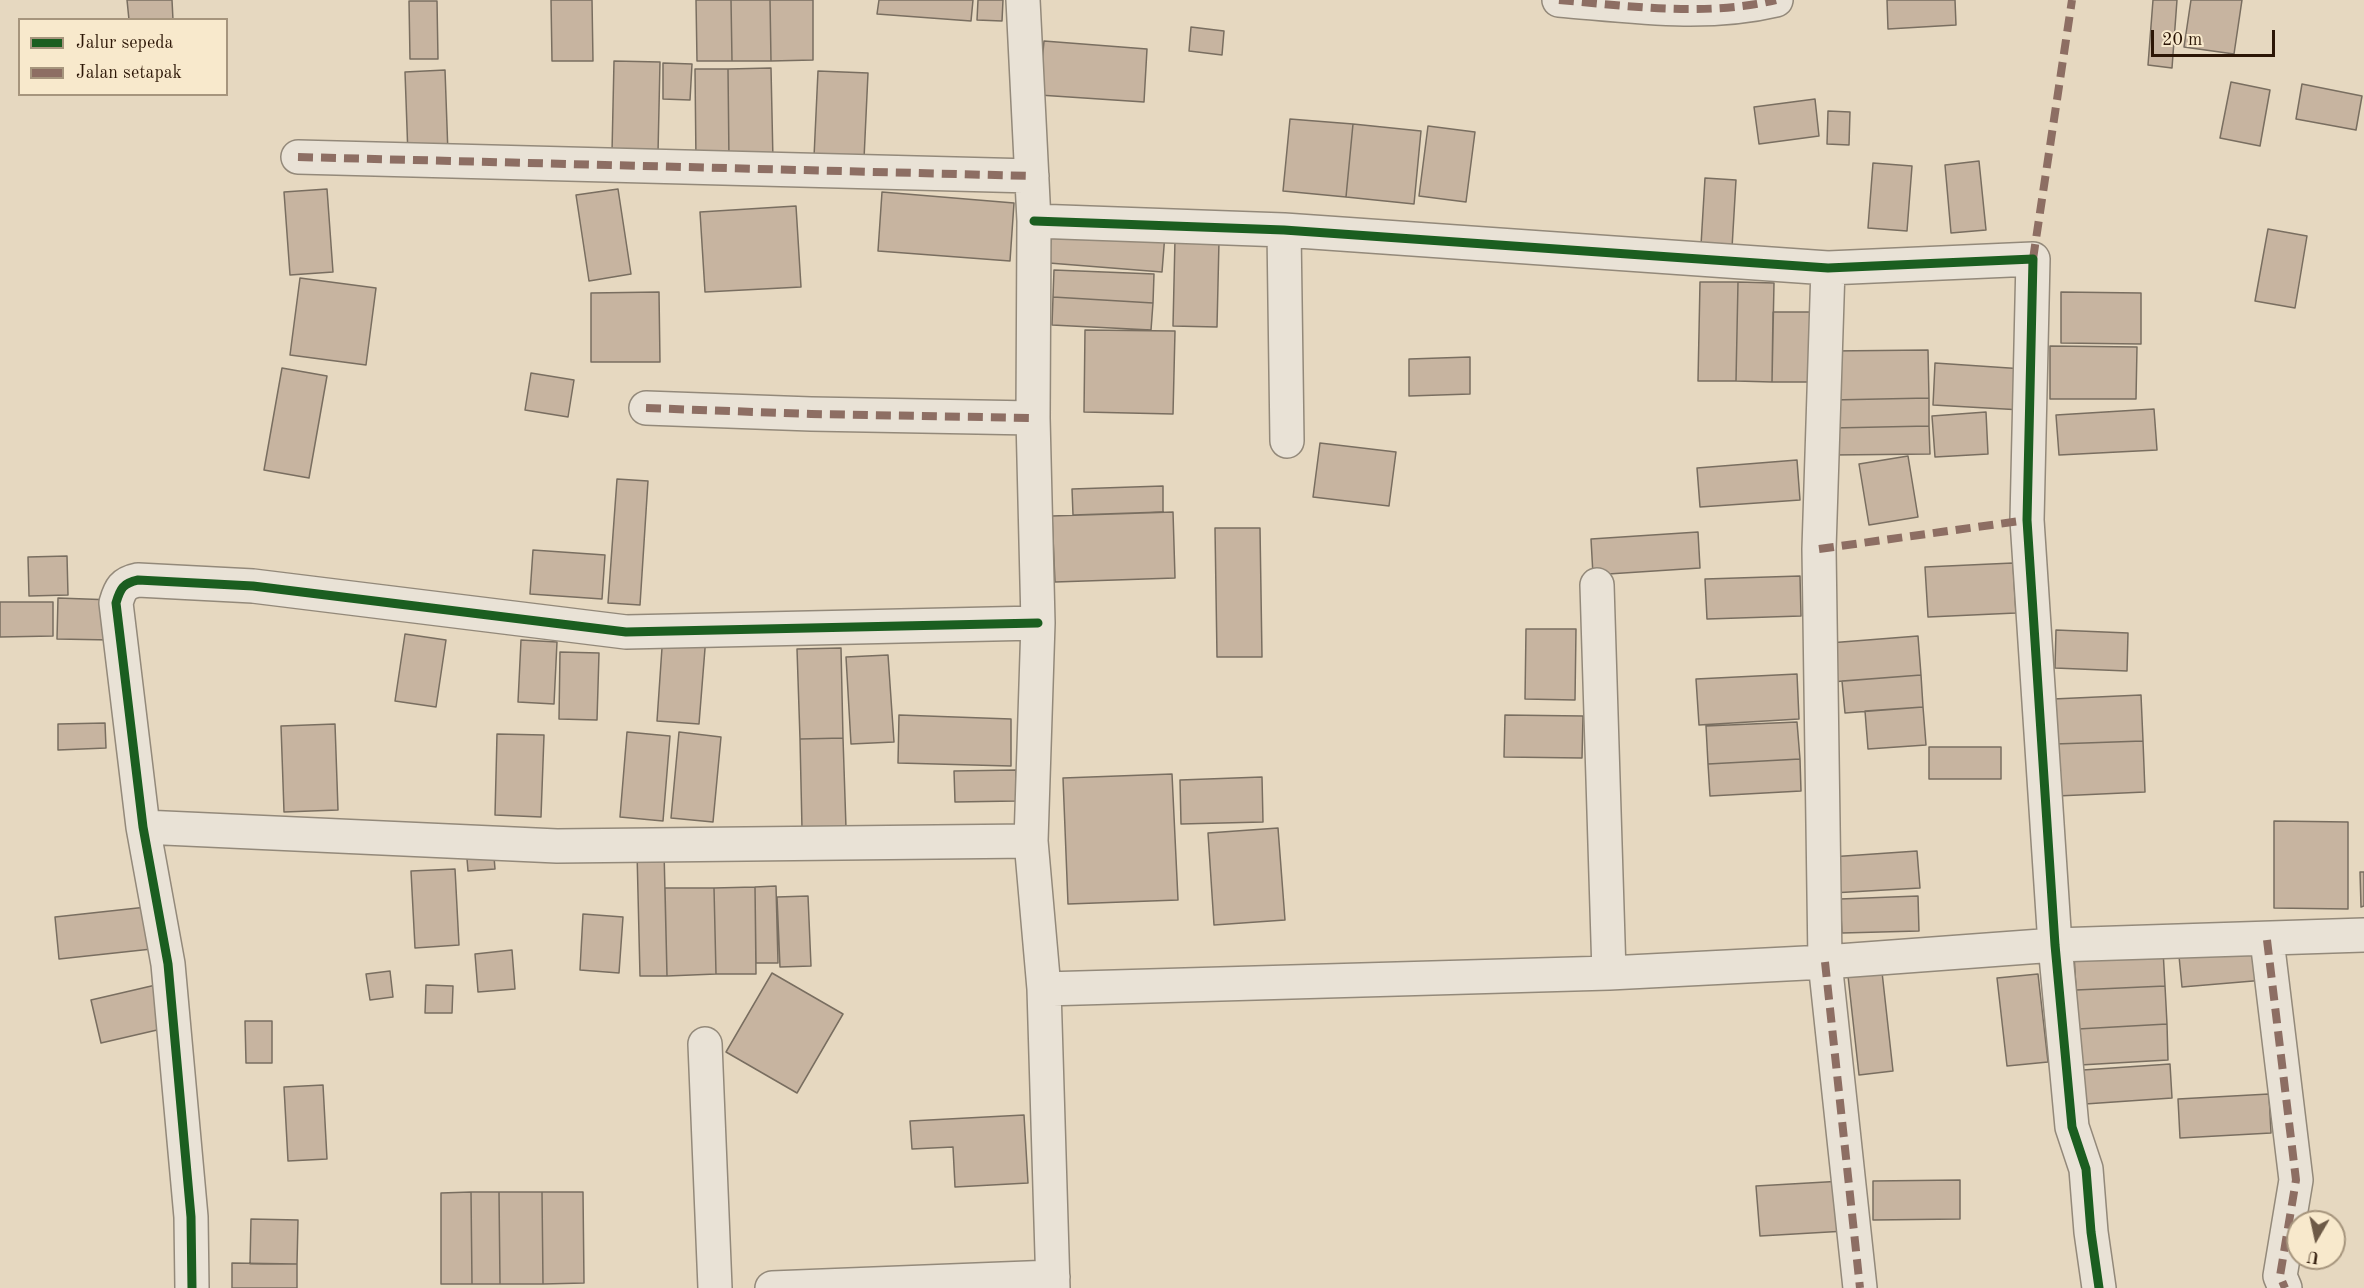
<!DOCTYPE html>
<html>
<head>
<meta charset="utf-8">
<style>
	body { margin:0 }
	#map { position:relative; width:2364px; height:1288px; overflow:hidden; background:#e6d8c0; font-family:"Old Standard TT",serif }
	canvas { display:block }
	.legend { position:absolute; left:18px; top:18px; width:210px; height:78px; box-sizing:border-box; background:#f8e9cc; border:2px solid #a6957d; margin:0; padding:8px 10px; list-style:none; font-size:18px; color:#2c1606 }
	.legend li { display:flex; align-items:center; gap:12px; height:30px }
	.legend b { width:30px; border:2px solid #a6957d }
	.north { position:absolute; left:2286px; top:1210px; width:60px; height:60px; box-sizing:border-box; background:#f8e9cc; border:2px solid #a6957d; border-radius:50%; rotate:189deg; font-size:16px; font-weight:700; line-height:24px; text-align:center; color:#2c1606 }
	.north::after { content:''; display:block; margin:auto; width:21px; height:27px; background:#6d5a47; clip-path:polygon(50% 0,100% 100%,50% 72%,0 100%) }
	.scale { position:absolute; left:2151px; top:30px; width:124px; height:27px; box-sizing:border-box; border:3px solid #2c1606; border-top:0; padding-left:8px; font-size:18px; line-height:21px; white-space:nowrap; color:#2c1606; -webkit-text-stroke:4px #f8e9cc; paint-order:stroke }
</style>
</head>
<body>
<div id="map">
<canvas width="2364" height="1288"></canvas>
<ul class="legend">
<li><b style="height:8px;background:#1b5e20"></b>Jalur sepeda</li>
<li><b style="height:8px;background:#8d6e63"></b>Jalan setapak</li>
</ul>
<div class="north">U</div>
<div class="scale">20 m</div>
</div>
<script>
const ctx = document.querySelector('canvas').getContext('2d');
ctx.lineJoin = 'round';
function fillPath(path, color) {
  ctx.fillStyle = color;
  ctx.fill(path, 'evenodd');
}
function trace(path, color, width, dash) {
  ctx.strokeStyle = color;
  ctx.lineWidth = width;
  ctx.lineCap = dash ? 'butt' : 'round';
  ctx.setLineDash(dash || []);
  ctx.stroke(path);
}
const building = new Path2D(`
	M127 0H172L173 20H129Z
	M551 0H592L593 61H552Z
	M696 0H731L732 61H697Z
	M731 0H770L771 61H732Z
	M770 0H813V60L771 61Z
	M879 0H973L971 21 877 14Z
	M978 0H1003L1002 21 977 20Z
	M1887 0H1955L1956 25 1888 29Z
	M2153 0H2177L2172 68 2148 65Z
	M2191 0H2242L2234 54 2184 47Z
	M409 1H437L438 59H410Z
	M1191 27 1224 31 1222 55 1189 51Z
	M1044 41 1147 49 1144 102 1039 95Z
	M614 61 660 62 658 153 612 152Z
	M663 63 692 64 690 100 663 99Z
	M771 68 773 161H729L728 69Z
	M695 69H728L729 161 696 162Z
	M445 70 448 154 408 156 405 72Z
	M818 71 868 73 864 159 814 157Z
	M2231 82 2270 90 2260 146 2220 138Z
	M2302 84 2362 96 2356 130 2296 119Z
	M1815 99 1819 136 1759 144 1754 107Z
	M1828 111 1850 112 1849 145 1827 144Z
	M1290 119 1353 124 1346 197 1283 191Z
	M1353 124 1421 131 1414 204 1346 197Z
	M1428 126 1475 132 1466 202 1419 196Z
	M1979 161 1986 230 1951 233 1945 165Z
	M1873 163 1912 166 1907 231 1868 228Z
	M1705 178 1736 180 1732 248 1701 245Z
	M327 189 333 272 290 275 284 192Z
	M618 189 631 274 589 281 576 195Z
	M882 192 1014 203 1010 261 878 251Z
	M796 206 801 287 705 292 700 212Z
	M1052 225 1165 234 1162 272 1049 263Z
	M2268 229 2307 236 2295 308 2255 301Z
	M1175 239 1219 241 1217 327 1173 326Z
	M1054 270 1154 274 1153 303 1053 297Z
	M300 278 376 288 366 365 290 355Z
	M1700 282H1738L1736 381H1698Z
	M1738 282 1774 283 1772 382 1736 381Z
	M659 292 660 362H591V293Z
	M2061 292 2141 293V344L2061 343Z
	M1053 297 1153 303 1151 330 1052 325Z
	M1773 312H1819L1818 382H1772Z
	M1085 330 1175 331 1173 414 1084 412Z
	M2050 346 2137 347 2136 399H2050Z
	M1928 350 1929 398 1831 400V351Z
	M1470 357V394L1409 396V359Z
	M1935 363 2024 369 2022 410 1933 405Z
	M282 368 327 376 309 478 264 470Z
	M531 373 574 380 568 417 525 410Z
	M1929 398V426L1832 428 1831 400Z
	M2154 409 2157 450 2059 455 2056 415Z
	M1986 412 1988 454 1935 457 1932 416Z
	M1929 426 1930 454 1832 455V428Z
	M1320 443 1396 452 1389 506 1313 497Z
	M1908 456 1918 517 1869 525 1859 464Z
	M1797 460 1800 500 1700 507 1697 468Z
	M617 479 648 481 640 605 608 603Z
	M1163 486V512L1073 515 1072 489Z
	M1173 512 1175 578 1055 582 1052 516Z
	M1215 528H1260L1262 657H1217Z
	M1698 532 1700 568 1593 575 1591 539Z
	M533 550 605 555 602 599 530 594Z
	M67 556 68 595 29 596 28 557Z
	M2013 563 2016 613 1928 617 1925 567Z
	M1800 576 1801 616 1707 619 1705 579Z
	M58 598 113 600 112 640 57 639Z
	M0 602H53V636L0 637Z
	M1526 629H1576L1575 700 1525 699Z
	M2056 630 2128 633 2127 671 2055 668Z
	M663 633 706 636 699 724 657 721Z
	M405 634 446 640 436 707 395 701Z
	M1918 636 1921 675 1831 682 1829 643Z
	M521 640 557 642 554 704 518 702Z
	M841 648 843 738 800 739 797 649Z
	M560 652 599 653 597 720 559 719Z
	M888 655 894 742 851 744 846 657Z
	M1797 674 1799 719 1699 725 1696 679Z
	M1921 675 1923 707 1845 713 1842 681Z
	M2141 695 2143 741 2055 744 2053 699Z
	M1923 707 1926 745 1868 749 1865 711Z
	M899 715 1011 719V766L898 763Z
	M1505 715 1583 716 1582 758 1504 757Z
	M1797 722 1800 759 1708 764 1706 726Z
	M105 723 106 748 58 750V724Z
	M335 724 338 810 284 812 281 726Z
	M627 732 670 736 663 821 620 817Z
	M679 732 721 737 713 822 671 818Z
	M497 734 544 735 541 817 495 815Z
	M843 738 846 828 802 829 800 739Z
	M2143 741 2145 792 2057 796 2055 744Z
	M1929 747H2001V779H1929Z
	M1800 759 1801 791 1710 796 1708 764Z
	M1016 770V801L955 802 954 771Z
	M1172 774 1178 900 1068 904 1063 778Z
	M1262 777 1263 822 1181 824 1180 780Z
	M2274 821 2348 822V909L2274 908Z
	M1278 828 1285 920 1214 925 1208 833Z
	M493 845 495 869 468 871 466 847Z
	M664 851 667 976H640L637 852Z
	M1917 851 1920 888 1832 893 1830 857Z
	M455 869 459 945 415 948 411 871Z
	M2360 872H2364V906L2361 907Z
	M776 886 778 963H756L755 887Z
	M755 887 756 974H716L714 888Z
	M665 888H714L716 974 667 976Z
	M808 896 811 966 780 967 777 897Z
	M1918 896 1919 931 1842 933 1840 899Z
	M156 906 161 948 59 959 55 917Z
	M583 914 623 917 619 973 580 970Z
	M2262 948 2265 980 2182 987 2179 956Z
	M512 950 515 989 478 992 475 954Z
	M2163 950 2165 986 2076 990 2074 955Z
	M1881 963 1893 1071 1859 1075 1847 967Z
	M390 971 393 997 370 1000 366 974Z
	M772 973 843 1014 797 1093 726 1052Z
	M2038 974 2048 1062 2007 1066 1997 978Z
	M160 984 170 1027 101 1043 91 1000Z
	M426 985 453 986 452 1013H425Z
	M2165 986 2167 1024 2078 1029 2076 990Z
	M245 1021H272V1063H246Z
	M2167 1024 2168 1060 2080 1065 2078 1029Z
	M2170 1064 2172 1098 2085 1104 2083 1070Z
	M323 1085 327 1159 288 1161 284 1087Z
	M2269 1094 2271 1133 2180 1138 2178 1099Z
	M1024 1115 1028 1183 955 1187 953 1147 912 1149 910 1121Z
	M1960 1180V1219L1873 1220V1181Z
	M1843 1181 1846 1231 1760 1236 1756 1186Z
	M471 1192 472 1284H441V1193Z
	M471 1192H499L500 1284H472Z
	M499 1192H542L543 1284H500Z
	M542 1192H583L584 1283 543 1284Z
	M251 1219 298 1220 297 1264H250Z
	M232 1263 297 1264V1288H232Z`);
fillPath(building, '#c7b4a0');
trace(building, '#796e60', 1.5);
const minor = new Path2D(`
	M1023 0 1034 221 1033 418 1038 623 1031 841 1044 989 1053 1288
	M1559 0C1631 6 1705 17 1776 0
	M298 157 1032 176
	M1034 221 1284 230 1828 268 2033 259 2027 520 2055 945 2072 1127 2086 1169 2091 1232 2099 1288
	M1284 230 1287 441
	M1828 268 1819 549 1825 962 1860 1288
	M646 408 811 414 1033 418
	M1597 585 1609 973
	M143 827 557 846 1031 841
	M2267 940 2296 1180 2280 1276 2285 1288
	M1044 989 1609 973 1825 962 2055 945 2364 935
	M705 1044 715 1288
	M192 1288 191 1217 168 964 143 827 116 603C120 589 123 583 138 580L253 586 626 632 1038 623
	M772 1288 1053 1277`);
trace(minor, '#93897a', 36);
trace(minor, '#e9e2d6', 33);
trace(new Path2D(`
	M1559 0C1631 6 1705 17 1776 0
	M298 157 1032 176
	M2033 259 2072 0
	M646 408 811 414 1033 418
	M1819 549 2027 520
	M2267 940 2296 1180 2280 1276 2285 1288
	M1825 962 1860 1288`), '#8d6e63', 8, [15, 8]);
trace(new Path2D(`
	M1034 221 1284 230 1828 268 2033 259 2027 520 2055 945 2072 1127 2086 1169 2091 1232 2099 1288
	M192 1288 191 1217 168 964 143 827 116 603C120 589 123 583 138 580L253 586 626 632 1038 623`), '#1b5e20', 9);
</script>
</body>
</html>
